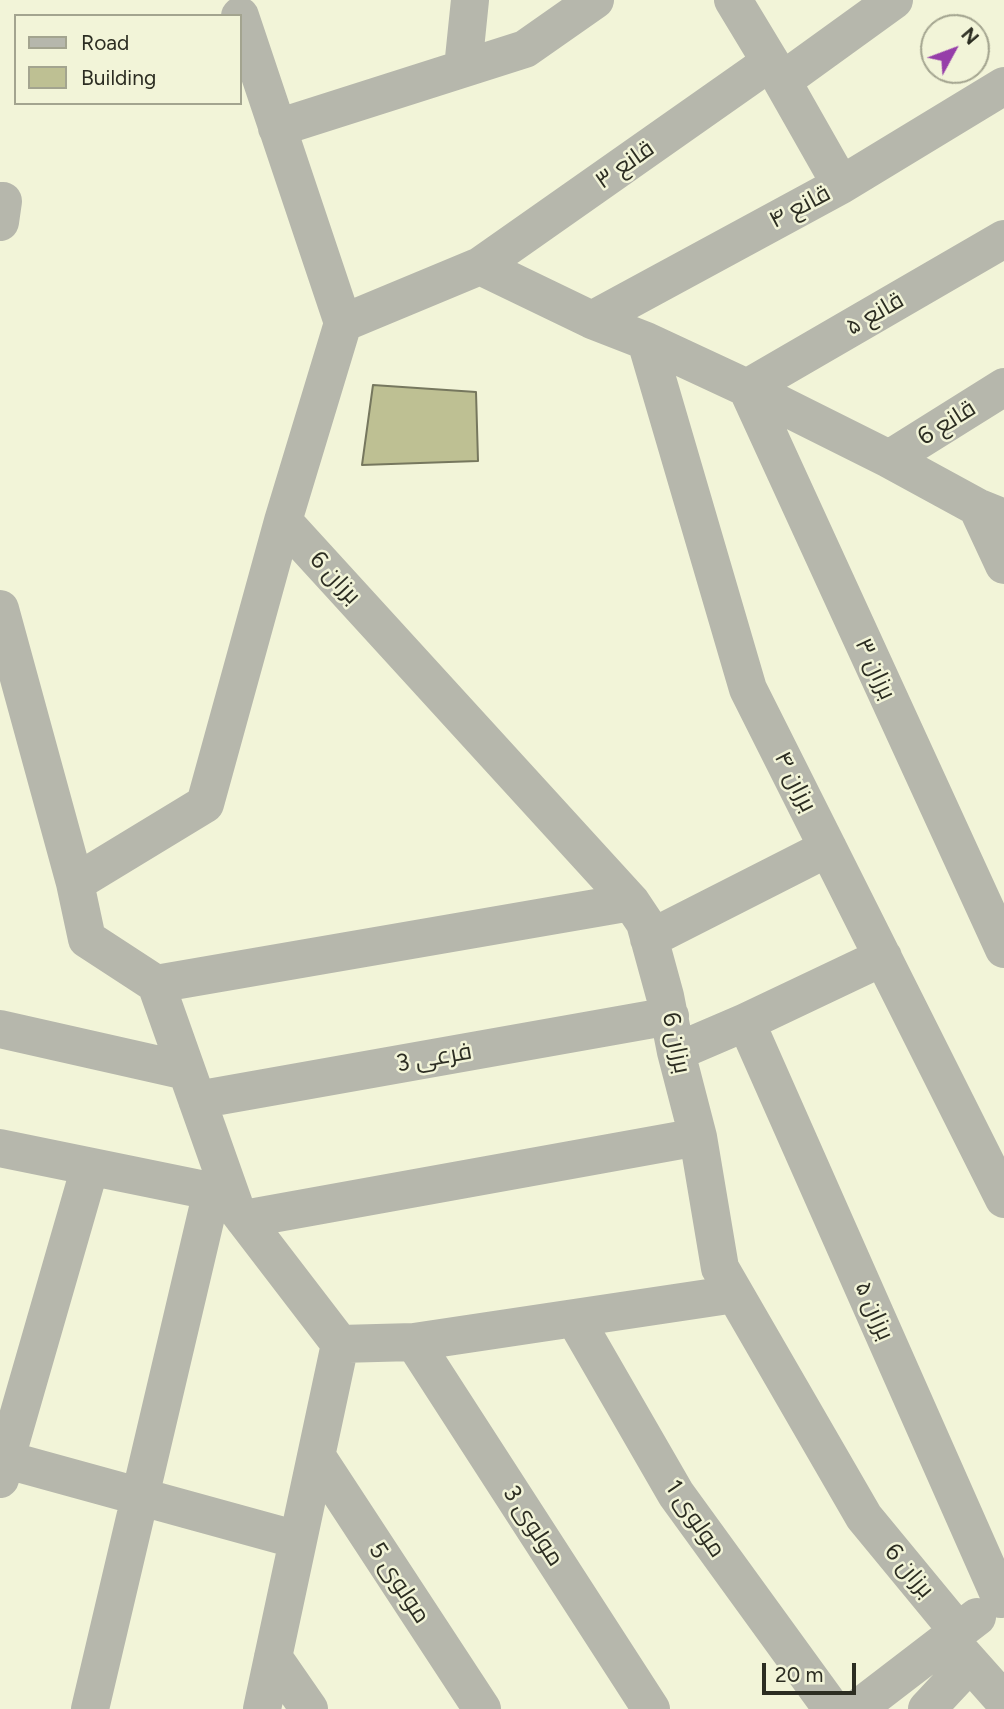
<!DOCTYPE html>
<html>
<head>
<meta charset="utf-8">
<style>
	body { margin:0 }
	#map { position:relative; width:1004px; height:1709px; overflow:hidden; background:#f2f4d8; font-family:Figtree,sans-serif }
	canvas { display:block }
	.legend { position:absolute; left:14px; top:14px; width:228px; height:91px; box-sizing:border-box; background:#f2f4d8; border:2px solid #a3a48f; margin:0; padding:9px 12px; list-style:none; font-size:21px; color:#2c2d22 }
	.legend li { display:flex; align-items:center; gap:14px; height:35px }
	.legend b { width:35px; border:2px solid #a3a48f }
	.north { position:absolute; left:920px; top:14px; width:70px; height:70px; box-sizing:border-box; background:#f2f4d8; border:2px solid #a3a48f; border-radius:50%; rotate:49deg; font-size:19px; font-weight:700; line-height:28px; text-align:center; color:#2c2d22 }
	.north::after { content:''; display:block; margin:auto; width:24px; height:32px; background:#963ea9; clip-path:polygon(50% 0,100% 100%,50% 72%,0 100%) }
	.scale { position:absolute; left:762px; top:1663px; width:94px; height:32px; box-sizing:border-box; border:4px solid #2c2d22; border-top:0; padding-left:9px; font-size:21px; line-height:24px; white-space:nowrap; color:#2c2d22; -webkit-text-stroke:5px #f2f4d8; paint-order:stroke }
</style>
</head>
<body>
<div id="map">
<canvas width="1004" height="1709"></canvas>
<ul class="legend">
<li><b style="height:9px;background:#b6b7ac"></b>Road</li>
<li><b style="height:19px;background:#bec093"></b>Building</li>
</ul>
<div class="north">N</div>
<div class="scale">20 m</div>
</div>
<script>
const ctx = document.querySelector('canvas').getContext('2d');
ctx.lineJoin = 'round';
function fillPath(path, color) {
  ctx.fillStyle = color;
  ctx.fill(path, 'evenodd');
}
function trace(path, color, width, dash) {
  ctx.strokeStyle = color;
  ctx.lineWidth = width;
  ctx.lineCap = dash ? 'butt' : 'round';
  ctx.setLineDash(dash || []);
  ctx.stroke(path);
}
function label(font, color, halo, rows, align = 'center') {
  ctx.font = font + ' Figtree,Cairo,sans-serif';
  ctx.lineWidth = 5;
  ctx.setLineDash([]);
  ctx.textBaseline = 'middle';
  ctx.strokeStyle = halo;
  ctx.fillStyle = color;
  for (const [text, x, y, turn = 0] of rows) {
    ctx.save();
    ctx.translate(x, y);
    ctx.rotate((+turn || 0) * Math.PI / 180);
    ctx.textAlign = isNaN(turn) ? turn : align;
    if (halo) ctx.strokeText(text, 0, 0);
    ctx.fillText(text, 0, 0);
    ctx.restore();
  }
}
const building = new Path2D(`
	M373 385 476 392 478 461 362 465Z`);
fillPath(building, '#bec093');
trace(building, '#76775e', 2);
trace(new Path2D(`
	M733 0 782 81 841 185
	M240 16 343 323
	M463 68 470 0
	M782 81 894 0
	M277 128 525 49 595 0
	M0 201H3L0 222
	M1004 239 747 388 1004 949
	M480 266 769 63
	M592 320 841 185 1004 86
	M646 341 748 689 1004 1199
	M889 459 1004 387
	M977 507 1004 565
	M283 521 631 902 645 923 665 996 676 1052 698 1137 720 1268 864 1517 958 1631
	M0 609 75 883 205 804 283 521 343 323 480 266 592 320 646 341 747 388 889 459 977 507 1004 518
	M75 883 87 939 156 984 235 1207
	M649 939 828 848
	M156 984 631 902
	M746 1022 1001 1599
	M0 1029 186 1071
	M676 1052 746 1022 883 957
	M197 1100 670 1016
	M0 1148 225 1194 340 1344 262 1709
	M244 1219 698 1137
	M575 1319 676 1494 832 1709
	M414 1342 651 1709
	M340 1344 414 1342 735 1294
	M317 1457 482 1709
	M0 1458 298 1540
	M0 1479 90 1167
	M949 1639 1004 1701
	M273 1657 309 1709
	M90 1709 212 1191
	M857 1709 977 1617
	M927 1709 970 1663`), '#b6b7ac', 38);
label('24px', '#2c2d22', '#f2f4d8', [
	["قانع ۳",625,165,-35],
	["قانع ۴",800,207,-28],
	["قانع ۵",875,314,-30],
	["قانع 6",947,423,-32],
	["برزان 6",335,578,47],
	["برزان ۳",875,669,65],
	["برزان ۴",795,782,63],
	["برزان 6",676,1043,78],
	["فرعی 3",434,1058,-10],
	["برزان ۵",874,1311,66],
	["مولوی 1",695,1519,56],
	["مولوی 3",533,1526,57],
	["برزان 6",909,1571,50],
	["مولوی 5",399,1583,57]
]);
</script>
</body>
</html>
